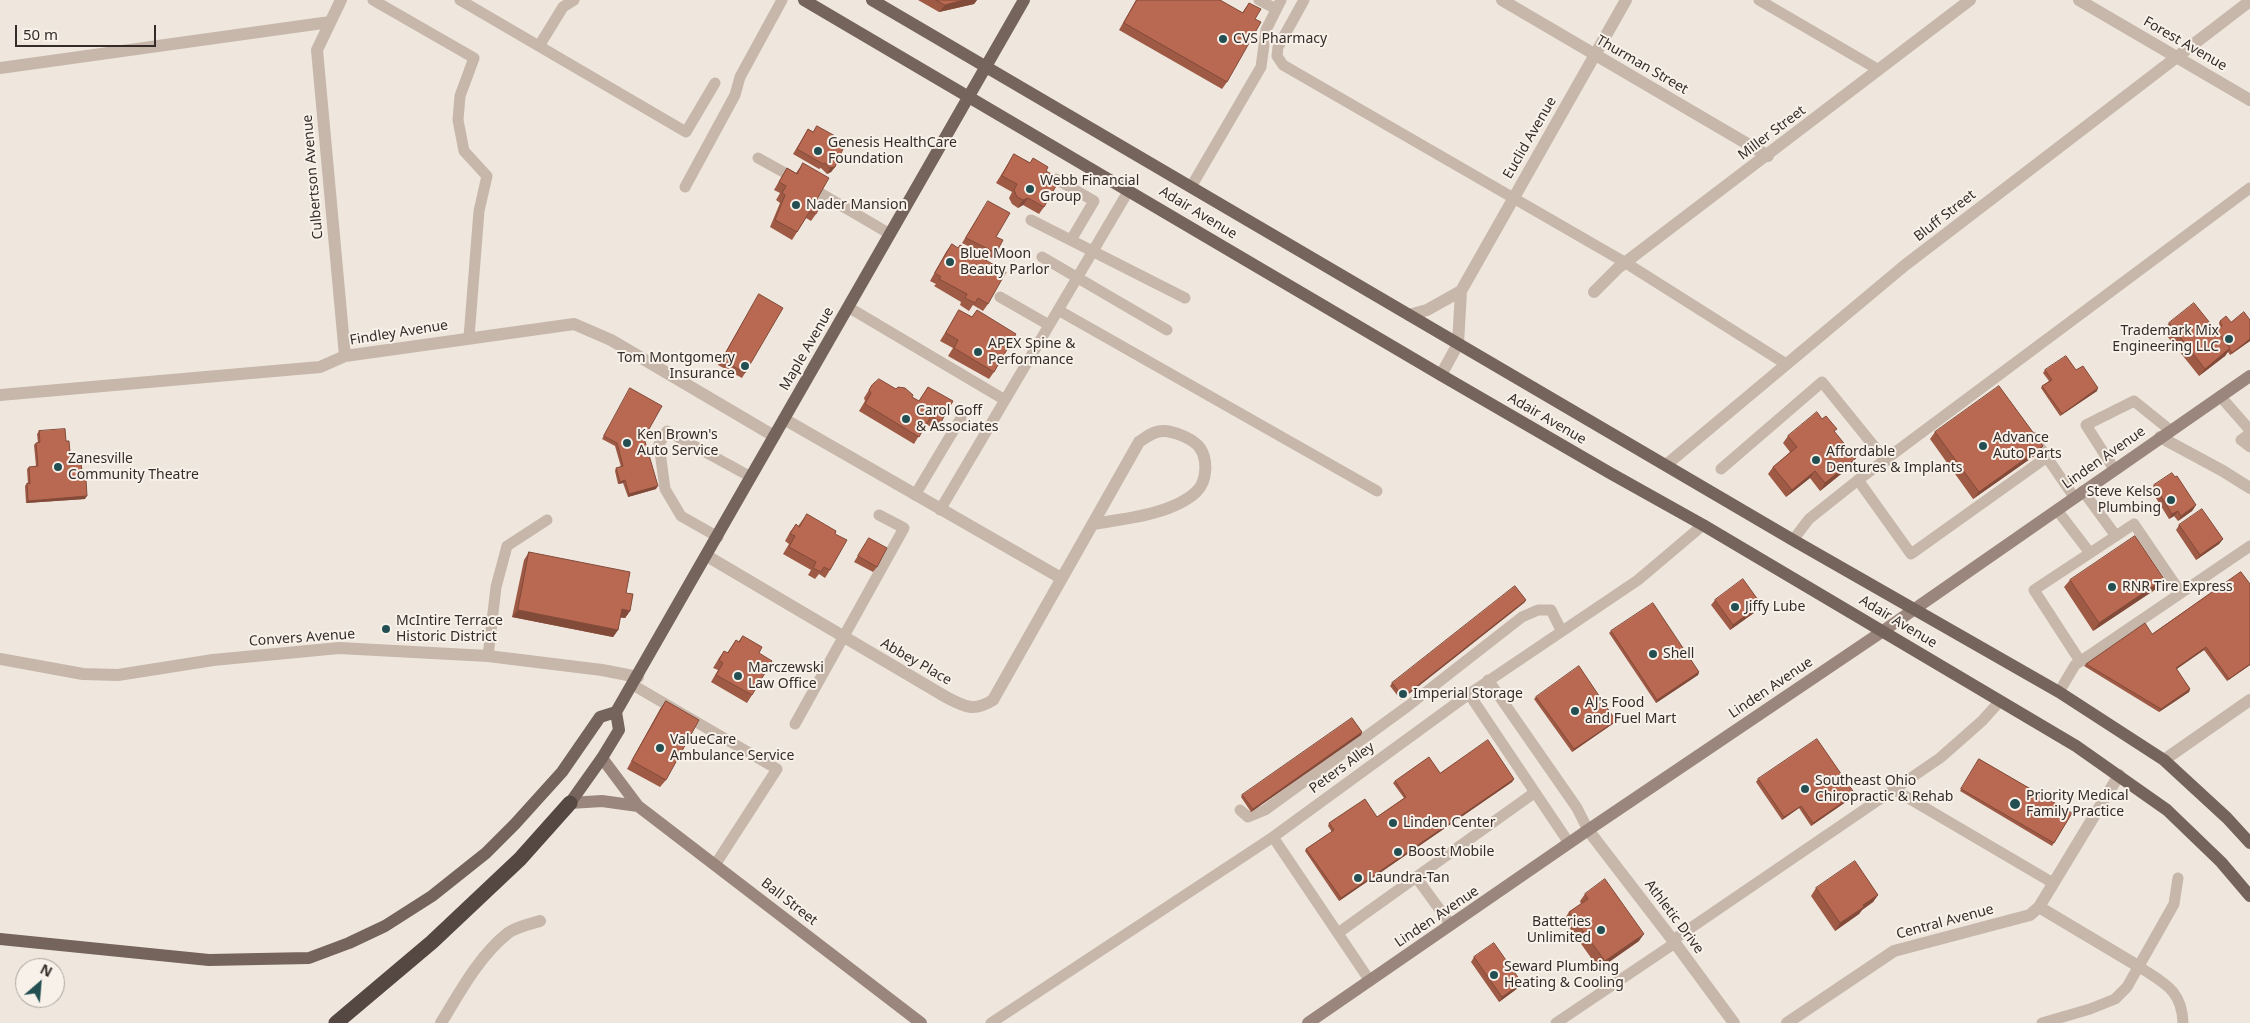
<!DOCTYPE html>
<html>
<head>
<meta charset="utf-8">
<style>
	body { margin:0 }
	#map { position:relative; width:2250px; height:1023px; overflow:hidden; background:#efe7dd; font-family:"Noto Sans",sans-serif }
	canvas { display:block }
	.north { position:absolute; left:15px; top:958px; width:50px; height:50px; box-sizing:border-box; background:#f8f1e9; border:1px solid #aaa29c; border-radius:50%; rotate:27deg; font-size:14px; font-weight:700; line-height:20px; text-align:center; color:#352c29 }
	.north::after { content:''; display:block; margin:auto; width:18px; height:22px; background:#234f52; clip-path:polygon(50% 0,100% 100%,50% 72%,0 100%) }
	.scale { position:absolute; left:15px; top:25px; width:141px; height:22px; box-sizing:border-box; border:2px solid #352c29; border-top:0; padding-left:6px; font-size:15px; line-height:18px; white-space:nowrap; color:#352c29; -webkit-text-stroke:4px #f8f1e9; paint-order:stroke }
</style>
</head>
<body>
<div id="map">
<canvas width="2250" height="1023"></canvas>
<div class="north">N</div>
<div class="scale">50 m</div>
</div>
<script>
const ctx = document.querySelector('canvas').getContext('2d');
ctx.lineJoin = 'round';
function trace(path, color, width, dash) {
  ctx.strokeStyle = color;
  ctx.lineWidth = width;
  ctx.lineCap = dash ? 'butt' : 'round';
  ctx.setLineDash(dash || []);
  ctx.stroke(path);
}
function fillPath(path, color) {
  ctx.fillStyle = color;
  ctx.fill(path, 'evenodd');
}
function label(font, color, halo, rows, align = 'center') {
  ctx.font = font + ' "Noto Sans",sans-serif';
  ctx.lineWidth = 4;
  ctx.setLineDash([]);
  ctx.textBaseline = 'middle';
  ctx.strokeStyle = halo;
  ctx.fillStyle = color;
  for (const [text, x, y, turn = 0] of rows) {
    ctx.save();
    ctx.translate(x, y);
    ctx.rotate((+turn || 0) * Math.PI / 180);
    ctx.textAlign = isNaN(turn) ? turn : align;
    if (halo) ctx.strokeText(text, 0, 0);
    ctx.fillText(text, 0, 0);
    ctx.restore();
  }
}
trace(new Path2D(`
	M373 0 474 58 460 96 458 120 464 151 487 176 479 211 469 337
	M460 0 686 132 715 83
	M1259 0 1276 9
	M1304 0 1278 47 1277 56 1283 65 1626 263 1786 364
	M1759 0 1879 70
	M539 46 563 7 574 0
	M758 158 794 178
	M1056 179 1094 201 1071 240
	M685 187 735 95 740 77 782 0
	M1191 187 1261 67 1266 30 1281 0
	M820 193 890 234
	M1031 220 1185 298
	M1042 257 1167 330
	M1000 297 1049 325
	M848 307 1005 400
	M1058 310 1377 491
	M2220 396 2250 430
	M2250 433 2241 440 2250 447
	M2033 437 2074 497
	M1721 469 1822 382 1886 461
	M2114 469 2086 425 2134 401 2170 430
	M1858 480 1911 554 2047 457
	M2083 491 2116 536
	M915 495 961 418
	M940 510 1129 190
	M2057 510 2090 553
	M718 537 681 516 665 489 659 444 667 431 751 477
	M1793 540 1809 519 1858 480 2250 188
	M488 656 496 587 507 546 547 520
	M2080 661 2034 590 2134 524 2181 593
	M1488 680 1577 808 1588 830
	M633 685 777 769 715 865
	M2059 692 2075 665 2250 546
	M1469 694 1569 843
	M795 724 904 528 879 515
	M1893 789 2053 883
	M1240 810 1248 817 1265 810 1408 706 1522 617 1538 610H1551L1561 630
	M1273 837 1370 981
	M1416 877 1451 925
	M1338 933 1534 793
	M1673 940 1940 758 1982 721 2000 701
	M2138 966C2163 983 2182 989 2183 1023
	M991 1023 1273 837 1469 694 1638 580 1703 525
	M1556 1023 1675 943
	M2042 1023 2090 1009 2115 999 2127 987 2174 904 2178 878`), '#c6b7aa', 11);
trace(new Path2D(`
	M341 0 317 50 345 356
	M1502 0 1768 156
	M2079 0 2250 100
	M0 68 330 22
	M1594 292 1618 268 1970 0
	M1409 315 1427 310 1461 291
	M1441 375 1458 344 1461 291 1626 0
	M0 395 320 367 345 356 574 324 611 340 774 436
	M784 419 1061 578
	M2160 437 2223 471 2250 488
	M1666 465 1904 266 2250 1
	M707 556 946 697C965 707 974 712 993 700L1139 442C1146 437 1154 431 1163 431 1174 431 1194 439 1200 448 1208 460 1207 481 1197 491 1174 514 1124 519 1093 524
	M0 659 83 674 118 675 213 660 339 648 488 656 602 670 638 677
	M2164 760 2250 700
	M1588 830 1675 943 1734 1023
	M2039 907 2138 966
	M441 1023C460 992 479 956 508 933 516 927 530 924 540 921
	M1787 1023 1894 951 2030 915 2039 907 2119 775`), '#c6b7aa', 12);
trace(new Path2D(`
	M602 758 638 806 921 1023
	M570 803 602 801 638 806
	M1308 1023 1588 830 1883 631 2250 376`), '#9a867c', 12);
trace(new Path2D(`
	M804 0 1441 375 1610 473 1703 525 2076 746 2167 810 2221 862 2250 896
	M872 0 1793 540 2059 692 2164 760 2227 818 2250 843
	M616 712 1024 0
	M570 803 602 758 619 730 616 712
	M0 939 209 960 309 958 349 943 385 926 432 896 486 853 515 824 562 772 600 717 616 712`), '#75645b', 12);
trace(new Path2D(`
	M336 1023 432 942 520 859 570 803`), '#554741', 15);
fillPath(new Path2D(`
	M918 0H977L974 4 939 12Z
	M1136 0H1220L1242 13 1249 3 1227 82 1222 89 1119 30Z
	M817 126 835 167 831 172 827 174 821 168 819 169 793 154 808 129 813 132Z
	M1014 154 1046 171 1044 207 1039 214 1023 205 1018 208 1012 204 1009 198 1012 192 996 183Z
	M803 163 817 199 816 214 811 221 806 218 792 240 770 227 780 203 776 200 780 193 774 190 782 176 787 168 796 173Z
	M985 206 996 237V253L992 258 962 243Z
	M952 244 988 304 983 311 973 305 969 311 960 305 961 302 934 286 936 284 930 281 946 252Z
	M759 294 745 373 742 378 718 365Z
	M959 310 972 317 977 310 994 372 989 379 948 356 953 348 940 341Z
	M2250 320V341L2230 355 2228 352 2225 356 2199 376 2163 331 2169 323 2216 331 2220 328 2219 323 2220 321 2231 322Z
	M2045 370H2076L2097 391 2060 416 2041 388 2042 386 2049 381 2043 373Z
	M872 385 896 389 919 401 928 387 941 422 936 430 926 424 914 444 859 411 865 401 864 398Z
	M629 391 644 438 656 489 628 497 623 483 618 484 615 471 616 468 621 467 615 446 602 439Z
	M1822 419 1835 432 1851 466 1820 491 1810 478 1786 497 1768 474 1773 467 1790 452 1783 443 1788 436Z
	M39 431 66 441 71 464 83 479 85 499 26 503 25 486 27 483 28 484 27 469 29 467 36 466 34 445 36 443H38L37 434Z
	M1935 432 2043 446 2037 454 1973 499 1930 439Z
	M2154 485 2196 505 2192 511 2178 521 2174 516 2169 519 2151 490Z
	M807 514 835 534 830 570 825 578 819 574 815 579 808 575 811 570 783 554 789 544 785 541 790 532 796 524 798 526Z
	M2179 525 2223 539 2219 544 2196 560 2176 530Z
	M869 538 877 567 873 572 854 562Z
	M529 552 626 593 630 611 625 618 620 617 618 630 613 637 512 617 524 560Z
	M2241 572 2250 665 2227 681 2204 650 2176 669 2190 689 2189 692 2159 712 2084 666 2086 664 2152 634Z
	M2070 580 2159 587 2093 631 2064 587Z
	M1715 600 1758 610 1730 630 1711 605Z
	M1525 602 1401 700 1390 686 1392 683Z
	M1611 631 1699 672 1698 675 1656 703 1609 633Z
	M743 636 759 653 752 695 747 703 711 682 718 670 713 668 719 658 724 651 727 653 736 640 738 642Z
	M1536 697 1614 723 1572 752 1534 699Z
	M666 701V780L660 787 627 769 660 709Z
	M1362 732 1361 735 1251 812 1241 797 1242 795Z
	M1979 759 2072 813 2052 846 1960 791Z
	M1440 773 1514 779 1512 782 1339 901 1305 851 1306 849 1332 832 1328 826 1329 823 1377 817 1404 798 1393 783 1395 781Z
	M1758 779 1853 797 1811 826 1799 808 1782 820 1756 782Z
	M1816 888 1878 895 1873 902 1862 910 1859 914 1835 931 1811 896Z
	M1585 894 1639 941 1599 969 1564 920 1569 912 1581 904 1580 901Z
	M1474 957 1522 983 1518 988 1499 1002 1471 962Z`), '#9f5a46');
fillPath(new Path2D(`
	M964 0H977L974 4 939 12 945 5Z
	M835 167 831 172 827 174 830 168Z
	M1028 198 1023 205 1018 208 1023 200Z
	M2250 339V341L2230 355 2232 353Z
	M2230 348 2225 356 2199 376 2205 369Z
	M2098 388 2097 391 2060 416 2062 414Z
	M2043 446 2037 454 1973 499 1979 492Z
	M1856 458 1851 466 1820 491 1825 483Z
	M1815 471 1810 478 1786 497 1792 490Z
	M625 480 623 483 618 484 620 482Z
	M658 486 656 489 628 497 629 494Z
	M87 496 85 499 26 503 28 501Z
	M2196 505 2192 511 2178 521 2181 516Z
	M2178 511 2174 516 2169 519 2172 514Z
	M2223 539 2219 544 2196 560 2200 555Z
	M2164 579 2159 587 2093 631 2099 623Z
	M1526 600 1525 602 1401 700 1403 697Z
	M1761 604 1758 610 1730 630 1733 625Z
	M622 609 630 611 625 618 617 617Z
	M518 610 618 630 613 637 512 617Z
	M2206 647 2204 650 2174 671 2176 668Z
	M2250 664V665L2227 681 2229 679Z
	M1699 672 1698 675 1656 703 1657 700Z
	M2190 689 2189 692 2159 712 2161 709Z
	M1616 721 1614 723 1572 752 1574 749Z
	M1362 732 1361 735 1251 812 1253 809Z
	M1514 779 1512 782 1339 901 1341 898Z
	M1855 794 1853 797 1811 826 1813 823Z
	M1801 806 1799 808 1782 820 1784 817Z
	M1878 895 1873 902 1862 910 1859 914 1835 931 1840 923 1863 905Z
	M1644 934 1639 941 1599 969 1605 961Z
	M1522 983 1518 988 1499 1002 1502 997Z`), '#824a39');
const building = new Path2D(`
	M936 0H964L945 5Z
	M1137 0H1220L1243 13 1249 3 1261 9 1255 19 1261 22 1227 82 1124 23Z
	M817 126 846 142 835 167 830 168 825 163 823 164 797 149 808 129 813 132Z
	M1014 154 1030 163 1033 158 1048 167 1046 171 1060 179 1044 207 1028 198 1023 200 1017 197 1014 190 1017 184 1002 176Z
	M803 163 829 178 817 199 822 202 816 214 810 211 797 232 775 220 785 195 782 193 786 186 779 182 787 168 797 174Z
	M988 201 1010 213 996 237 1003 240 996 253 966 238Z
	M952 244 958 248 960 245 1006 272 988 304 978 298 975 303 965 298 967 294 939 279 941 277 935 273Z
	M759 294 783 308 745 373 722 360Z
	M2194 303 2230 348 2205 369 2169 323Z
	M959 310 972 317 977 310 1016 334 994 372 954 348 958 340 946 333Z
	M2244 312 2250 320V339L2232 353 2229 349 2230 348 2216 331 2222 326 2220 321 2226 316 2231 322Z
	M2066 356 2076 370 2083 366 2098 388 2062 414 2042 386 2052 380 2045 370Z
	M879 379 896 389 898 387 905 388 913 395 912 397 919 401 928 387 953 401 941 422 931 416 919 437 865 404 871 393 869 390 872 385Z
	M1999 386 2043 446 1979 492 1935 432Z
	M630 388 662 406 644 438 658 486 629 494 625 480 620 482 616 468 623 466 617 443 604 436Z
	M1817 412 1822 419 1826 416 1837 429 1834 431 1856 458 1825 483 1815 471 1792 490 1773 467 1797 447 1788 436Z
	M65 429 66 441H69L71 464 81 463 83 479H86L87 496 28 501 27 483 30 484 29 467 38 466 36 443 40 442 39 431Z
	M2172 473 2175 477 2177 476 2196 505 2181 516 2178 511 2172 514 2154 485Z
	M2202 509 2223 539 2200 555 2179 525Z
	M807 514 836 531 835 534 847 540 830 570 824 567 821 572 813 568 816 562 789 547 795 536 790 534 796 524 799 527Z
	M2135 536 2164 579 2099 623 2070 580Z
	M869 538 887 548 877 567 858 556Z
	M529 552 630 572 626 593 633 594 630 611 622 609 618 630 518 610Z
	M2241 572 2250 584V664L2229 679 2206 647 2176 668 2190 689 2161 709 2086 664 2145 623 2152 634Z
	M1743 579 1761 604 1733 625 1715 600Z
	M1515 586 1526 600 1403 697 1392 683Z
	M1653 603 1699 672 1657 700 1611 631Z
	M743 636 762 647 759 653 772 661 752 695 716 675 723 663 719 660 724 651 728 653 736 640 739 642Z
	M1579 666 1616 721 1574 749 1536 697Z
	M666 701 699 720 666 780 632 761Z
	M1352 718 1362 732 1253 809 1242 795Z
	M1817 739 1855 794 1813 823 1801 806 1784 817 1758 779Z
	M1488 740 1514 779 1341 898 1306 849 1334 830 1329 823 1365 799 1377 817 1406 797 1395 781 1429 757 1440 773Z
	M1979 759 2072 813 2054 843 1961 789Z
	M1855 861 1878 895 1863 905 1864 907 1840 923 1816 888Z
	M1605 879 1644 934 1605 961 1569 912 1588 899 1585 894Z
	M1494 943 1522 983 1502 997 1474 957Z`);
fillPath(building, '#b96951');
trace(building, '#824a39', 1);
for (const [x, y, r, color] of [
	[1223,39,5,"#234f52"],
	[818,151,5,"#234f52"],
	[1030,189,5,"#234f52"],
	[796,205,5,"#234f52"],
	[950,262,5,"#234f52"],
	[2229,339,5,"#234f52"],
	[978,352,5,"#234f52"],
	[745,366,5,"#234f52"],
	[906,419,5,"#234f52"],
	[627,443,5,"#234f52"],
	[1983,446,5,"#234f52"],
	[1816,460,5,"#234f52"],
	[58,467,5,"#234f52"],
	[2171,500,5,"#234f52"],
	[2112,587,5,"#234f52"],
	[1735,607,5,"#234f52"],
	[386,629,5,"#234f52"],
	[1653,654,5,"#234f52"],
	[738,676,5,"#234f52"],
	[1403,694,5,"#234f52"],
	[1575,711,5,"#234f52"],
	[660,748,5,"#234f52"],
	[1805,789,5,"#234f52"],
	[2015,804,6,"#234f52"],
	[1393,823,5,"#234f52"],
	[1398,852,5,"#234f52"],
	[1358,878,5,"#234f52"],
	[1601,930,5,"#234f52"],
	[1494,975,5,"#234f52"]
]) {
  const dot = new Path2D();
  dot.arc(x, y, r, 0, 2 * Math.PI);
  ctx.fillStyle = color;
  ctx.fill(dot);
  trace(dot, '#f8f1e9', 2);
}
label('14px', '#352c29', '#f8f1e9', [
	["CVS Pharmacy",1233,39],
	["Genesis HealthCare",828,143],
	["Foundation",828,159],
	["Webb Financial",1040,181],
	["Group",1040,197],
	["Nader Mansion",806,205],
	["Blue Moon",960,254],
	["Beauty Parlor",960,270],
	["Trademark Mix",2219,331,"right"],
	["Engineering LLC",2219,347,"right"],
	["APEX Spine &",988,344],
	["Performance",988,360],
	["Tom Montgomery",735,358,"right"],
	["Insurance",735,374,"right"],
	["Carol Goff",916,411],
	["& Associates",916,427],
	["Ken Brown's",637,435],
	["Auto Service",637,451],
	["Advance",1993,438],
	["Auto Parts",1993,454],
	["Affordable",1826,452],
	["Dentures & Implants",1826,468],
	["Zanesville",68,459],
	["Community Theatre",68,475],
	["Steve Kelso",2161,492,"right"],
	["Plumbing",2161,508,"right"],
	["RNR Tire Express",2122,587],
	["Jiffy Lube",1745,607],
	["McIntire Terrace",396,621],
	["Historic District",396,637],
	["Shell",1663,654],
	["Marczewski",748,668],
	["Law Office",748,684],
	["Imperial Storage",1413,694],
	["AJ's Food",1585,703],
	["and Fuel Mart",1585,719],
	["ValueCare",670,740],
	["Ambulance Service",670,756],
	["Southeast Ohio",1815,781],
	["Chiropractic & Rehab",1815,797],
	["Priority Medical",2026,796],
	["Family Practice",2026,812],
	["Linden Center",1403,823],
	["Boost Mobile",1408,852],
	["Laundra-Tan",1368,878],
	["Batteries",1591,922,"right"],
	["Unlimited",1591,938,"right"],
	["Seward Plumbing",1504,967],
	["Heating & Cooling",1504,983]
], 'left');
label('14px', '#352c29', '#f8f1e9', [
	["Forest Avenue",2185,44,30],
	["Thurman Street",1642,65,30],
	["Miller Street",1772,133,-37],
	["Euclid Avenue",1530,138,-60],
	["Culbertson Avenue",313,177,-95],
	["Adair Avenue",1198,213,31],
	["Bluff Street",1945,216,-38],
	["Findley Avenue",399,333,-9],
	["Maple Avenue",807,349,-60],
	["Adair Avenue",1547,419,30],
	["Linden Avenue",2104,458,-35],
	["Adair Avenue",1898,622,31],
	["Convers Avenue",302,638,-4],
	["Abbey Place",916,662,30],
	["Linden Avenue",1771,688,-34],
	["Peters Alley",1342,768,-36],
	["Ball Street",789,902,38],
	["Linden Avenue",1437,917,-34],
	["Athletic Drive",1674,917,53],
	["Central Avenue",1945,922,-15]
]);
</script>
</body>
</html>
